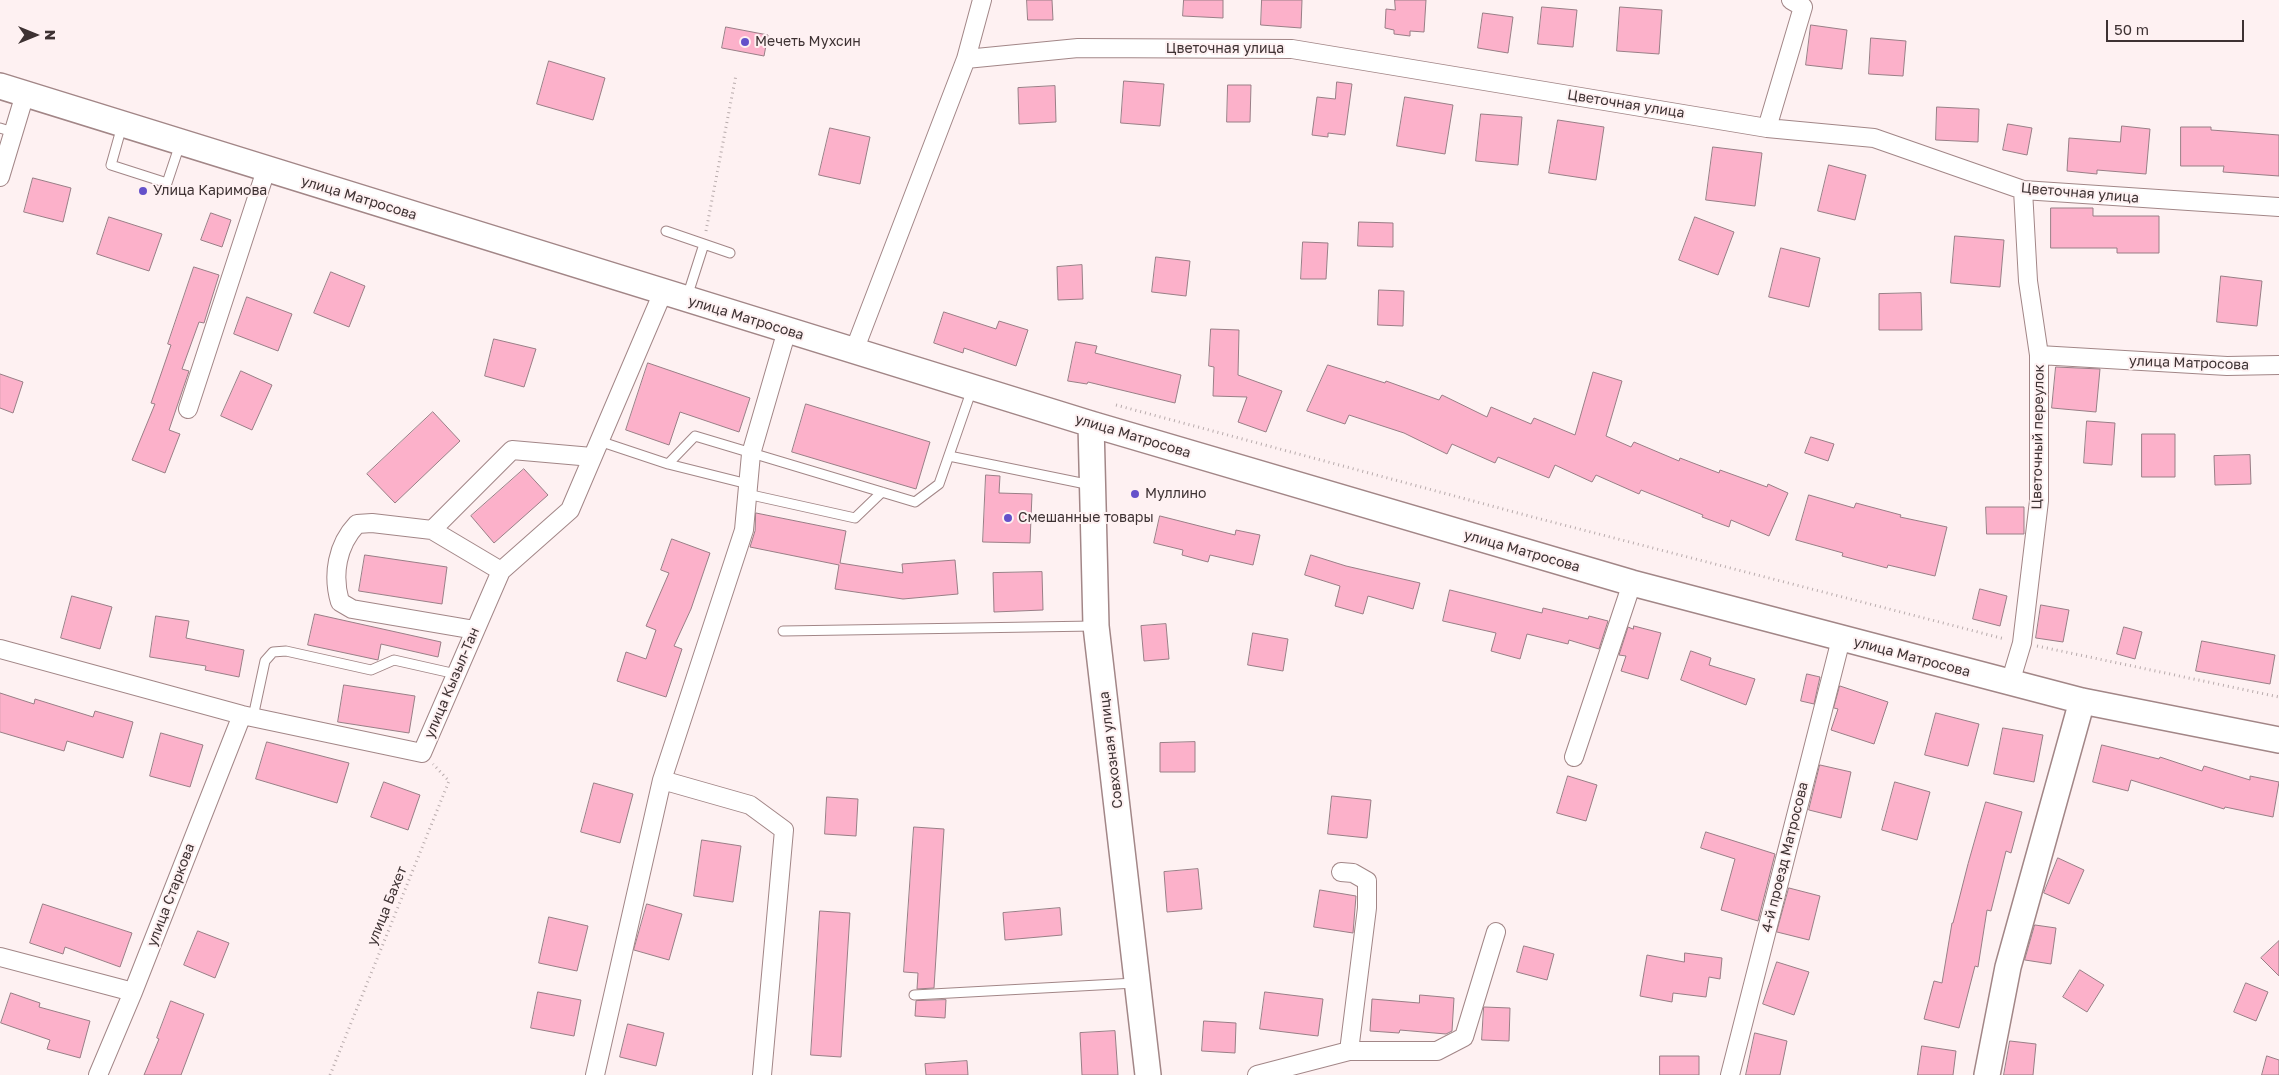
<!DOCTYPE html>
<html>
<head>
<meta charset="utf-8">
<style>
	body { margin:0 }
	#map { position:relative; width:2279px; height:1075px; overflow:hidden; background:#fef1f2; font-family:"Golos Text",sans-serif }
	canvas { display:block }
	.north { position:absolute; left:10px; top:10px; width:50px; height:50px; -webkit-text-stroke:4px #fef1f2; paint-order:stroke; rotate:90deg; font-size:14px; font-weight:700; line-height:20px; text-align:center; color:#3e3233 }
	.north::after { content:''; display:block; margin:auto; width:18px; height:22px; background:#3e3233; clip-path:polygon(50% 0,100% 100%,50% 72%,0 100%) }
	.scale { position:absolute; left:2106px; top:20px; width:138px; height:22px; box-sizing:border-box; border:2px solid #3e3233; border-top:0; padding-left:6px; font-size:15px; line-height:18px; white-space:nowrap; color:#3e3233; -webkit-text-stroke:4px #fef1f2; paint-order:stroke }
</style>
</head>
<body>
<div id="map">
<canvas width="2279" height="1075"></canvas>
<div class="north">N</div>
<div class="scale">50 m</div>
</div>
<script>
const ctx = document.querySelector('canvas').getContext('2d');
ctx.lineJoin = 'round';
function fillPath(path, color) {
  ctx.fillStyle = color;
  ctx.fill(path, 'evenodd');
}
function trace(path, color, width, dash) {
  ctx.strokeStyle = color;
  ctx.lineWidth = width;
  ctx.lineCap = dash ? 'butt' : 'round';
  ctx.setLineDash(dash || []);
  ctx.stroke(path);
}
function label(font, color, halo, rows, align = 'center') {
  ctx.font = font + ' "Golos Text",sans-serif';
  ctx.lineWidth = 4;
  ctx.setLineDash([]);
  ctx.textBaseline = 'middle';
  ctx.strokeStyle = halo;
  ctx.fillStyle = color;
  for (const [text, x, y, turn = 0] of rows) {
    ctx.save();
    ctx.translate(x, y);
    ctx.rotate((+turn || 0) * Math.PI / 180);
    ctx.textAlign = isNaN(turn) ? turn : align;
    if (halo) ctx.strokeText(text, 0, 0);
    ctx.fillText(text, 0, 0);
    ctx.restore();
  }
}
const building = new Path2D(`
	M1027 0H1052L1053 20H1028Z
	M1184 0H1223V18L1183 16Z
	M1262 0H1302L1301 28 1261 25Z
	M1395 0H1426L1424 32 1410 31V36L1394 34V30L1385 28 1386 9 1395 10Z
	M1542 7 1577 10 1573 47 1538 44Z
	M1620 7 1662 10 1659 54 1617 51Z
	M1483 13 1513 17 1508 53 1478 48Z
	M1811 25 1847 30 1842 69 1806 65Z
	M726 27 768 35 764 56 722 48Z
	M1871 38 1906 41 1903 76 1869 74Z
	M549 61 605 78 593 120 537 104Z
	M1124 81 1164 84 1160 126 1121 123Z
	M1337 82 1352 84 1345 135 1328 133V137L1312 135 1317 97 1335 99Z
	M1228 85H1251L1250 122H1227Z
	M1055 86 1056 122 1019 124 1018 88Z
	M1405 97 1453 105 1445 154 1397 146Z
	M1937 107 1979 109 1978 142 1936 140Z
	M1481 114 1522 117 1518 165 1476 161Z
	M1558 120 1604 127 1596 180 1549 173Z
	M2008 124 2032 128 2027 155 2003 150Z
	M2122 126 2150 129 2146 174 2097 170V174L2067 171 2069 138 2120 142Z
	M2181 127H2211V130L2279 135V176L2223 172 2224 166H2181Z
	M830 128 870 137 860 184 819 175Z
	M1713 147 1762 153 1755 206 1706 200Z
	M1829 165 1866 175 1855 220 1818 211Z
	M33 178 71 188 63 222 24 212Z
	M2051 208H2093V216H2159V253H2117V248H2051Z
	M211 213 231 220 222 247 201 240Z
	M109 217 162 234 149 271 97 254Z
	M1695 217 1734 232 1718 275 1679 260Z
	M1359 222 1393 223V247L1358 246Z
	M1955 236 2004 240 2000 287 1951 283Z
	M1303 242 1328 243 1326 279H1301Z
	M1781 248 1820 258 1809 307 1769 297Z
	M1156 257 1190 261 1186 296 1152 292Z
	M1082 265 1083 299 1058 300 1057 267Z
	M194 267 219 275 204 323 199 322 182 369 189 371 169 430 180 434 165 473 132 460 155 404 151 403 171 345 168 344Z
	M331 272 365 286 349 327 314 313Z
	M2221 276 2262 281 2257 326 2217 322Z
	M1379 290 1404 291 1403 326 1378 325Z
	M1921 293 1922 330H1879V294Z
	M247 297 292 314 278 351 234 334Z
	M944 312 996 329 999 321 1028 330 1016 366 964 348 963 353 934 343Z
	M1211 329 1239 330 1238 375 1282 391 1266 432 1238 422 1247 397 1213 396 1214 367 1209 366Z
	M494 339 536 349 524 387 485 376Z
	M1076 342 1097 346 1095 353 1181 375 1175 403 1088 382 1087 384 1068 381Z
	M648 363 750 398 739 432 680 412 669 445 626 430Z
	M1328 365 1385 383 1386 381 1439 400 1442 395 1487 417 1491 407 1531 424 1534 418 1575 435 1593 372 1622 381 1606 436 1631 447 1634 442 1679 461 1680 458 1719 473 1720 470 1767 487 1768 484 1788 493 1769 536 1731 520 1729 527 1702 517 1703 515 1641 490 1639 494 1596 475 1592 482 1555 465 1549 478 1498 457 1495 463 1452 444 1447 454 1404 433 1349 415 1345 424 1307 411Z
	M2056 367 2100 369 2096 412 2052 408Z
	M241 371 272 385 252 430 221 416Z
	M0 374 23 382 13 413 0 408Z
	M806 404 930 442 916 489 792 452Z
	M433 412 460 441 395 503 367 474Z
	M2087 421 2115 423 2112 465 2084 463Z
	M2142 434H2175V477H2142Z
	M1811 437 1834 444 1828 461 1805 453Z
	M2250 455 2251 484 2215 485 2214 456Z
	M524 469 548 495 494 543 471 516Z
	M986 475 1000 476 999 493 1032 494 1030 543 983 542Z
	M1809 495 1854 508 1856 503 1901 515 1900 517 1947 527 1935 576 1888 565 1887 568 1842 556 1843 553 1796 540Z
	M1986 507H2024V534H1987Z
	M756 513 846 531 840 563 903 573 902 564 955 560 958 594 903 599 835 589 839 565 750 547 755 531Z
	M1160 516 1235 535 1236 530 1260 535 1253 565 1210 555 1208 562 1182 555 1183 550 1154 543Z
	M672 539 710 553 691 609 674 646 682 649 666 697 617 681 626 652 646 659 656 630 646 626 669 573 661 570Z
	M365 555 447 567 442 604 359 591Z
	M1311 555 1346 566 1420 583 1413 609 1368 596 1363 614 1335 606 1340 586 1305 575Z
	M1042 572 1043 610 994 612 993 573Z
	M1980 589 2007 596 2000 626 1973 619Z
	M1450 590 1542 613 1543 608 1588 619 1589 616 1608 621 1599 649 1569 640 1568 644 1527 634 1520 659 1491 651 1496 633 1443 621Z
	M72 596 112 607 100 649 61 638Z
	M2041 605 2069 610 2063 642 2036 638Z
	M315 614 441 642 438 657 381 644 378 660 308 645Z
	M156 616 189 621 186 638 244 650 239 677 205 670 206 666 150 657Z
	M1166 624 1169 659 1144 661 1141 626Z
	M1634 626 1661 633 1648 679 1621 671 1626 656 1619 655 1628 627 1633 629Z
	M2124 627 2142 632 2135 659 2117 654Z
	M1253 633 1288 639 1283 671 1248 665Z
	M2202 641 2275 655 2270 684 2196 671Z
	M1691 651 1711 658 1709 665 1755 679 1746 705 1681 680Z
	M1807 674 1820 677 1814 704 1801 701Z
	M344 685 415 696 409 733 338 722Z
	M1840 686 1888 702 1874 744 1831 730 1838 709 1834 708Z
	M0 693 34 704 35 699 93 717 95 711 133 722 123 758 67 741 64 751 0 732Z
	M1936 713 1979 724 1968 766 1925 755Z
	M2003 728 2043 735 2034 782 1994 774Z
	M161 733 203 745 190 787 150 776Z
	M267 742 349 763 337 803 256 779Z
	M1195 742V772H1160V743Z
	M2102 745 2159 759 2160 757 2202 771 2204 766 2250 780V776L2279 782 2273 817 2225 807 2224 809 2131 780 2128 791 2093 782Z
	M1820 765 1851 772 1841 818 1809 810Z
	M1568 776 1597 785 1586 821 1557 813Z
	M384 782 420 795 408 830 371 817Z
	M1895 782 1930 792 1917 840 1882 830Z
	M594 783 633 794 620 843 581 832Z
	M1332 796 1371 800 1367 838 1328 834Z
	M827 797 858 799 856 836 825 834Z
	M1986 802 2022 812 2011 853 2006 851 1991 911 1987 910 1978 967 1975 966 1959 1028 1924 1019 1934 981 1942 983 1952 923H1953L1968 864Z
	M914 827 944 829 934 988 917 989 918 973 904 972Z
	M1706 832 1775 854 1758 921 1721 910 1735 859 1701 848Z
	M702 840 741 846 733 902 694 896Z
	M2058 858 2084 870 2069 904 2044 893Z
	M1198 869 1202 909 1167 912 1164 872Z
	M1789 888 1820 896 1809 940 1777 932Z
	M1320 890 1356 896 1353 933 1314 927Z
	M43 904 132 933 120 967 65 947 63 954 30 943Z
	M647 904 682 914 669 960 634 950Z
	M1060 908 1062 935 1005 940 1003 913Z
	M820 911 850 913 841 1057 811 1055Z
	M549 917 588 926 577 971 539 963Z
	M2035 925 2056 928 2051 964 2025 960Z
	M198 931 229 943 215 978 184 965Z
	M2279 941V976L2261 958Z
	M1524 946 1554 954 1547 980 1517 972Z
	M1685 953 1722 958 1720 979 1709 977 1706 997 1673 993 1672 1002 1640 996 1647 955 1684 962Z
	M1777 962 1809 972 1794 1015 1763 1004Z
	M2080 970 2104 985 2087 1012 2063 997Z
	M2246 983 2268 992 2256 1021 2234 1012Z
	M538 992 581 1000 574 1036 531 1028Z
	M1265 992 1323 999 1318 1036 1260 1029Z
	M11 993 40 1003 39 1007 90 1021 80 1058 47 1049 50 1040 1 1023Z
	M1420 995 1454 998 1452 1031 1446 1034 1400 1030 1399 1033 1370 1031 1372 999 1419 1003Z
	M946 1000 945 1018 915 1016 916 1001Z
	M171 1001 204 1014 181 1075H144L159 1039 157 1038Z
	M1484 1007 1510 1008 1509 1041 1482 1040Z
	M1204 1021 1236 1023 1235 1053 1202 1051Z
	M628 1024 664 1033 656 1066 620 1057Z
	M1115 1031 1118 1075H1082L1080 1033Z
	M1755 1033 1787 1041 1780 1075H1746Z
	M2010 1041 2036 1044 2033 1075H2004Z
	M1922 1046 1956 1051 1953 1075H1918Z
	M1660 1056H1699V1075H1660Z
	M2267 1056 2279 1060V1075H2262Z
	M967 1061 968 1075H926L925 1064Z`);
fillPath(building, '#fcb1ca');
trace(building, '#997e86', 1);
const lane = new Path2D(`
	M122 126 111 165 167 183 180 144
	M0 128 13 132
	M666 231 730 253
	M687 297 704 244
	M599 441 668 464 695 436 915 502 939 484 972 389
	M949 456 1091 485
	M668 464 748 484
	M747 494 855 518 882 492
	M783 631 1094 626
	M253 717 265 661 273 652 286 651 371 670 394 660 456 674
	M914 995 1135 983`);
const street = new Path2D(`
	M966 59 1078 48 1292 49 1767 128 1874 138 2023 190 2279 207
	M1767 128 1803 7 1791 0
	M0 177 25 94
	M854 351 966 59 982 0
	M2039 355 2227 366 2279 365
	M188 409 266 170
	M432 530 372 523 357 524C337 545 332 575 340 602L352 609 475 630
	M501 571 432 530 512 450 592 457
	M0 649 242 715 422 753 501 571 570 510 663 292
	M2010 683 2022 643 2039 501V355L2028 281 2023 190
	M1574 757 1632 583
	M662 780 750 805 784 830 762 1075
	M1341 872 1353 873 1367 881V908L1349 1051
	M0 957 133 992
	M98 1075 133 992 242 715
	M595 1075 662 780 744 530 751 454 787 330
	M1257 1075 1349 1051H1437L1464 1037 1496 932
	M1730 1075 1841 639`);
const secondary = new Path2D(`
	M0 86 1091 424 1632 583 2082 701 2279 740
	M1091 424 1096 626 1148 1075
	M1987 1075 2008 967 2082 701`);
trace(lane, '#a28687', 11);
trace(street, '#a28687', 20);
trace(secondary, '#a28687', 28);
trace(new Path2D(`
	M706 231 736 75
	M1116 405 1529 516 2005 639
	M2037 646 2279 697
	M330 1075 449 781 433 764`), '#b8abac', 3, [1, 4]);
trace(lane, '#fff', 9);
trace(street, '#fff', 18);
trace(secondary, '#fff', 25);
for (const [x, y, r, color] of [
	[745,42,5,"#6451ca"],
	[143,191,5,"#6451ca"],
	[1135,494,5,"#6451ca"],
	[1008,518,5,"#6451ca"]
]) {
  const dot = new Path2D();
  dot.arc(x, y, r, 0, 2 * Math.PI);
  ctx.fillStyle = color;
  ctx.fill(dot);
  trace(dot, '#fef1f2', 2);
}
label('14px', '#3e3233', '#fef1f2', [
	["Мечеть Мухсин",755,42],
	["Улица Каримова",153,191],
	["Муллино",1145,494],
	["Смешанные товары",1018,518]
], 'left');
label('14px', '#3e3233', '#fef1f2', [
	["Цветочная улица",1225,49],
	["Цветочная улица",1626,104,9],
	["Цветочная улица",2080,193,5],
	["улица Матросова",359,198,17],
	["улица Матросова",746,318,17],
	["улица Матросова",2189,363,2],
	["улица Матросова",1133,436,17],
	["Цветочный переулок",2038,437,-89],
	["улица Матросова",1522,551,16],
	["улица Матросова",1912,657,15],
	["улица Кызыл-Тан",452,683,-67],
	["Совхозная улица",1111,750,-97],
	["4-й проезд Матросова",1785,857,-76],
	["улица Старкова",171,895,-69],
	["улица Бахет",387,906,-68]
]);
</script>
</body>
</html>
